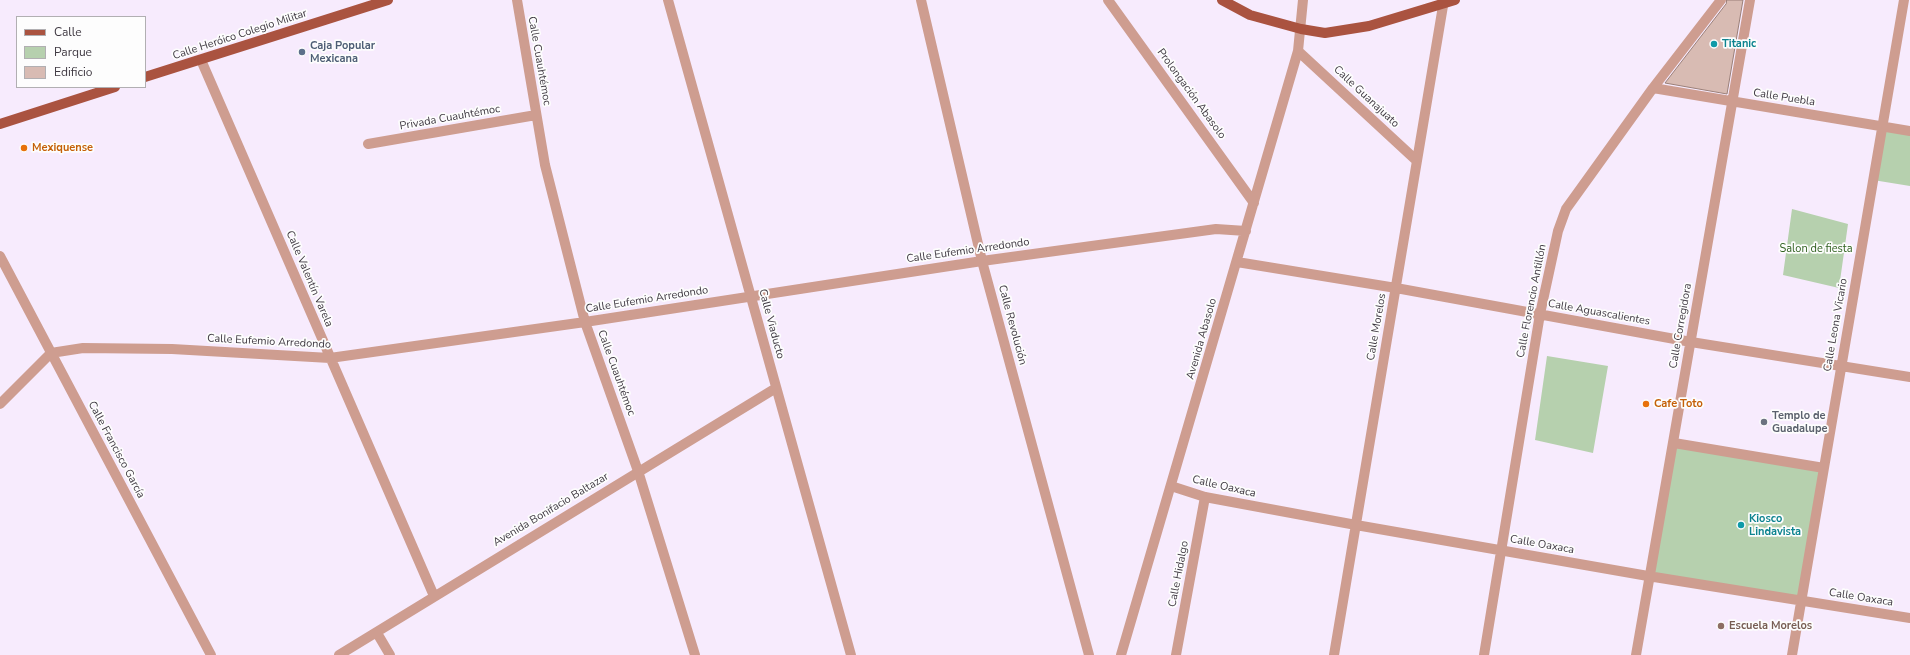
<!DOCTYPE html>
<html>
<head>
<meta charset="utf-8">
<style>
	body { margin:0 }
	#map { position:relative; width:1910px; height:655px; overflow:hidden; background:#f7ebfd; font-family:"Nunito Sans",sans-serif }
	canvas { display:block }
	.legend { position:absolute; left:16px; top:16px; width:130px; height:72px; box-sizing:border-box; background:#fdfdfd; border:1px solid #b1afb2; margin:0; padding:5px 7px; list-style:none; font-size:12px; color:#3f3942 }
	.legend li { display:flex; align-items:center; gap:8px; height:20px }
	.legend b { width:20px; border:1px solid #b1afb2 }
</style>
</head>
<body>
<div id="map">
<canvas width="1910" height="655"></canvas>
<ul class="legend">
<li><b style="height:5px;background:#aa5340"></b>Calle</li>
<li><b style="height:11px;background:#b6d0ae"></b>Parque</li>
<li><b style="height:11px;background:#d8bbb3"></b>Edificio</li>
</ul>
</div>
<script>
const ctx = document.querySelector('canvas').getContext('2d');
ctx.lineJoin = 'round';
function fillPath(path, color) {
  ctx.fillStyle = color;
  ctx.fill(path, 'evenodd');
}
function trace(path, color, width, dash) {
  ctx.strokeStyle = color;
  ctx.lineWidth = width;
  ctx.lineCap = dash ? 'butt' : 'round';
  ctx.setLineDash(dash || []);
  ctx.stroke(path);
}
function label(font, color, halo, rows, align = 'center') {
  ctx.font = font + ' "Nunito Sans",sans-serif';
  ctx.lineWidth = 3.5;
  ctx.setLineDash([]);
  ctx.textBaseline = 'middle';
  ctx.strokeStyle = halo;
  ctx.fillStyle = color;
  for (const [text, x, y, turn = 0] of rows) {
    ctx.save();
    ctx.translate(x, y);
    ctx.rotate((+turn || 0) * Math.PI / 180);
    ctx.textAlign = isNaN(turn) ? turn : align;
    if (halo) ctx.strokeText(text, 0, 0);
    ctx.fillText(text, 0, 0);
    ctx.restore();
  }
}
fillPath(new Path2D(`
	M1882 128 1910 133V186L1873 180Z
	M1792 209 1848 224 1839 288 1783 275Z
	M1547 356 1608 366 1593 453 1535 440Z
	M1674 443 1824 468 1801 598 1651 574Z`), '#b6d0ae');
const building = new Path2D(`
	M1727 0H1743L1727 94 1665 83 1726 4Z`);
fillPath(building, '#d8bbb3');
trace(building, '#9a7f78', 1);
trace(new Path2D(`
	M517 0 545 165 585 322 638 471 695 655
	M668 0 851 655
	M921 0 982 261 1089 655
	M1108 0 1254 203
	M1298 51 1417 161
	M201 60 434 596
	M1653 88 1910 131
	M368 144 536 115
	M0 256 211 655
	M1237 262 1396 288 1691 342 1910 377
	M0 404 51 353 83 348 172 349 330 358 585 322 982 261 1216 229 1246 231
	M1674 443 1824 468
	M1171 486 1205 497 1356 525 1648 576 1910 618
	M377 633 390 655
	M339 655 776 388
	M1121 655 1298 51 1303 0
	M1176 655 1205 497
	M1334 655 1444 0
	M1484 655 1540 314 1558 231 1566 209 1653 88 1721 0
	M1636 655 1750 0
	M1792 655 1904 0`), '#ce9d90', 10);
trace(new Path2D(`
	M1222 0 1250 15 1301 29 1325 33 1369 26 1455 0
	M145 77 388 0
	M0 124 115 87`), '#aa5340', 10);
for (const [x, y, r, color] of [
	[1714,44,4,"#0f9aa8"],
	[302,52,4,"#5c6f8a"],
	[24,148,4,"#e8710a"],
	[1646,404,4,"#e8710a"],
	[1764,422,4,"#6b7280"],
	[1741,525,4,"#0f9aa8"],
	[1721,626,4,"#8d6e63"]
]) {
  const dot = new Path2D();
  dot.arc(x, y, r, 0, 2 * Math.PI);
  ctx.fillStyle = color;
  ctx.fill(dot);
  trace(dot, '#fdfdfd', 1.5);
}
label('11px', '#3f3942', '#fdfdfd', [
	["Calle Heróico Colegio Militar",240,35,-18],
	["Calle Cuauhtémoc",539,61,80],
	["Prolongación Abasolo",1191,94,54],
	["Calle Guanajuato",1366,97,43],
	["Calle Puebla",1784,98,9],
	["Privada Cuauhtémoc",450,118,-10],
	["Calle Eufemio Arredondo",968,251,-8],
	["Calle Valentín Varela",309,279,67],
	["Calle Eufemio Arredondo",647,300,-9],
	["Calle Florencio Antillón",1532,301,-79],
	["Calle Aguascalientes",1599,313,10],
	["Calle Viaducto",771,324,75],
	["Calle Revolución",1012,325,75],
	["Calle Leona Vicario",1836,325,-80],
	["Calle Corregidora",1681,326,-80],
	["Calle Morelos",1377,327,-80],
	["Avenida Abasolo",1202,339,-74],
	["Calle Eufemio Arredondo",269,342,3],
	["Calle Cuauhtémoc",616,373,70],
	["Calle Francisco García",116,450,62],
	["Calle Oaxaca",1224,487,13],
	["Avenida Bonifacio Baltazar",551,510,-31],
	["Calle Oaxaca",1542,545,10],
	["Calle Hidalgo",1179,574,-79],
	["Calle Oaxaca",1861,598,9]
]);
label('bold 11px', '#0d838f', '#fdfdfd', [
	["Titanic",1722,44],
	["Kiosco",1749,519],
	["Lindavista",1749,532]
], 'left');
label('bold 11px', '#4e5e75', '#fdfdfd', [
	["Caja Popular",310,46],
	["Mexicana",310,59]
], 'left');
label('bold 11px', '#c56008', '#fdfdfd', [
	["Mexiquense",32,148],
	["Cafe Toto",1654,404]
], 'left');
label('11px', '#316121', '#fdfdfd', [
	["Salon de fiesta",1816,249]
]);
label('bold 11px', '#5b616d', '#fdfdfd', [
	["Templo de",1772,416],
	["Guadalupe",1772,429]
], 'left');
label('bold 11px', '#785e54', '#fdfdfd', [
	["Escuela Morelos",1729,626]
], 'left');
</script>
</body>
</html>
